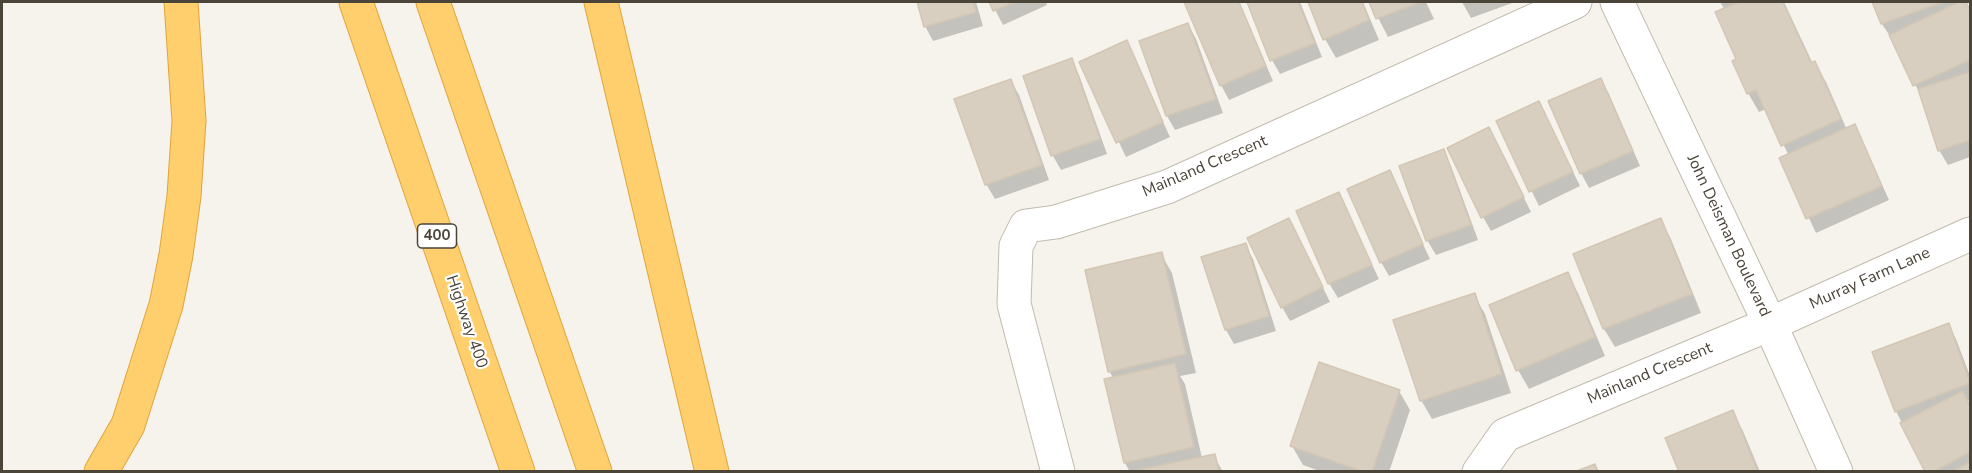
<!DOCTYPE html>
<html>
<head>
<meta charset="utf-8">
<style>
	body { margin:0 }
	#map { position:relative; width:1972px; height:473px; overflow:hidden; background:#f6f3ec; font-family:"Nunito Sans",sans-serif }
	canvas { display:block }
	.frame { position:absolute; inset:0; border:3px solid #4b4439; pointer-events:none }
</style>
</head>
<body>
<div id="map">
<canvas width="1972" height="473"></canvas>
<div class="frame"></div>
</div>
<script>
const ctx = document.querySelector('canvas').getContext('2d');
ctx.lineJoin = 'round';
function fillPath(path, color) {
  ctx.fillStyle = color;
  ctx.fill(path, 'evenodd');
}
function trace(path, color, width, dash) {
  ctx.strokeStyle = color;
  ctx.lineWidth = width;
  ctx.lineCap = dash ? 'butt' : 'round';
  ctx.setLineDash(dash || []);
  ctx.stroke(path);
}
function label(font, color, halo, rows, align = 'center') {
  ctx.font = font + ' "Nunito Sans",sans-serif';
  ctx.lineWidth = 4.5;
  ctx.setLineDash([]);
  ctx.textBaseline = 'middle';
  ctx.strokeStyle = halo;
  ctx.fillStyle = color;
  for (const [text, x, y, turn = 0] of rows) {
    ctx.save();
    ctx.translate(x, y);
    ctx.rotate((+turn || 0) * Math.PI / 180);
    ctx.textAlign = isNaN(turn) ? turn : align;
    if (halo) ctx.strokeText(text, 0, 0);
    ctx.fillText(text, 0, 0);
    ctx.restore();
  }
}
fillPath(new Path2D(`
	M918 2H976L983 26 933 41 925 26Z
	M991 2H1046L1047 5 1003 25Z
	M1186 2H1239L1273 81 1229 100 1221 85Z
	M1249 2H1300L1322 57 1280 74 1272 60Z
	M1309 2H1363L1379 40 1336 58 1325 39Z
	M1370 2H1426L1434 19 1388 37Z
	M1462 2H1515L1471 18Z
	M1720 2H1784L1813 64 1815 63 1826 82 1847 130 1854 126 1862 141 1889 200 1816 233 1781 159 1789 156 1766 109 1759 112 1748 93 1725 10Z
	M1874 2H1965L1970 11V157L1948 165 1939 150 1923 100 1894 42 1882 24Z
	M1188 24 1196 39 1223 113 1175 130 1167 116Z
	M1126 42 1170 137 1126 157 1081 63Z
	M1071 60 1079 75 1107 154 1061 170 1053 156 1024 77Z
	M1600 80 1609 94 1640 166 1589 188 1581 173Z
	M1011 81 1019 95 1049 180 995 199 986 184Z
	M1539 103 1580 186 1539 206 1498 122Z
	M1497 143 1531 212 1491 231 1483 217Z
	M1443 151 1451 166 1478 240 1436 255 1427 240Z
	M1389 172 1430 259 1389 276 1381 262Z
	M1338 194 1379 279 1338 298 1329 283Z
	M1660 220 1671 239 1701 313 1615 347 1604 329 1574 255Z
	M1297 234 1330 302 1290 321 1282 307Z
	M1245 245 1253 259 1276 331 1234 344 1226 330 1203 258Z
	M1161 254 1172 273 1196 373 1180 376 1185 384 1202 458 1214 456 1223 472H1130L1125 463 1106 381 1114 379 1109 371Z
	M1567 274 1578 293 1605 356 1529 389 1518 370Z
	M1474 295 1485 314 1511 393 1432 419 1421 400Z
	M1948 325 1956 339 1970 376V400L1967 401 1970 407V472H1926L1896 411Z
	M1399 391 1410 410 1389 472H1322L1303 465 1292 446Z
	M1732 412 1743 431 1760 472H1680Z`), '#0003');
const building = new Path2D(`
	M917 2H973L976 12 924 27Z
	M989 2H1015L993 11Z
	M1184 2H1239L1266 66 1220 86Z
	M1247 2H1298L1315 43 1270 61Z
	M1308 2H1362L1369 20 1323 40Z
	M1369 2H1421L1376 19Z
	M1739 2H1783L1811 63 1815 61 1841 119 1781 146 1756 90 1747 94 1732 61 1736 59 1715 12Z
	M1872 2H1943L1881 24Z
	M1959 2H1966L1970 10V60L1913 86 1889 35Z
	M1188 23 1216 99 1166 116 1139 41Z
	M1127 40 1163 122 1116 143 1079 62Z
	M1072 58 1100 139 1051 156 1023 76Z
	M1970 72V140L1938 151 1918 89Z
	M1601 78 1633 151 1580 174 1548 101Z
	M1011 79 1042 165 985 185 954 99Z
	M1539 101 1573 172 1529 192 1496 121Z
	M1855 124 1882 186 1806 219 1779 158Z
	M1489 127 1524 197 1481 218 1447 148Z
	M1444 149 1471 225 1426 241 1399 166Z
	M1390 170 1423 244 1380 263 1347 189Z
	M1339 192 1372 265 1328 284 1296 211Z
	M1289 218 1323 287 1281 308 1247 238Z
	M1661 218 1692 294 1603 329 1573 254Z
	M1246 243 1269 316 1225 330 1201 257Z
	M1162 252 1186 354 1108 372 1085 270Z
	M1568 272 1595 337 1516 371 1489 305Z
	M1475 293 1502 374 1420 401 1393 320Z
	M1949 323 1970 383 1895 412 1872 352Z
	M1319 362 1400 390 1372 472H1364L1290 446Z
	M1175 363 1194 447 1124 463 1104 379Z
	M1963 391 1970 406V452L1933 472H1925L1900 423Z
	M1733 410 1758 472H1679L1665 438Z
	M1215 454 1219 472H1133V471Z
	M1970 462V472H1952Z
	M1595 464 1598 472H1574Z`);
fillPath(building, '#d8cfc1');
trace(building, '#d3c7b4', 1.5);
const street = new Path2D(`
	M1617 2 1770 324 1836 472
	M1058 472 1014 304 1016 246 1026 226 1056 222 1167 187 1575 2
	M1479 472 1505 435 1770 324 1970 234`);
const highway = new Path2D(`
	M356 2 518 472
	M433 2 595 472
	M601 2 712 472
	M101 472 128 425 166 305 176 255 184 196 189 121 181 2`);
trace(street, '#c2bbae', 35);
trace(highway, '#e0a43c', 35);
trace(street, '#fff', 33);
trace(highway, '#ffcf6e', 33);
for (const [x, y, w] of [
	[437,236,39]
]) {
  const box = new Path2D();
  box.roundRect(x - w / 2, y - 12, w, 24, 4.5);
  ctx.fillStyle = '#fff';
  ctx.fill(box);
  trace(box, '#4b4439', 1.5);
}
label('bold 15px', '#4b4439', null, [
	["400",437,236]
]);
label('16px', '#4b4439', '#fff', [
	["Mainland Crescent",1205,167,-23],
	["John Deisman Boulevard",1728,236,65],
	["Murray Farm Lane",1870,279,-24],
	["Highway 400",466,322,71],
	["Mainland Crescent",1650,374,-23]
]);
</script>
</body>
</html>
